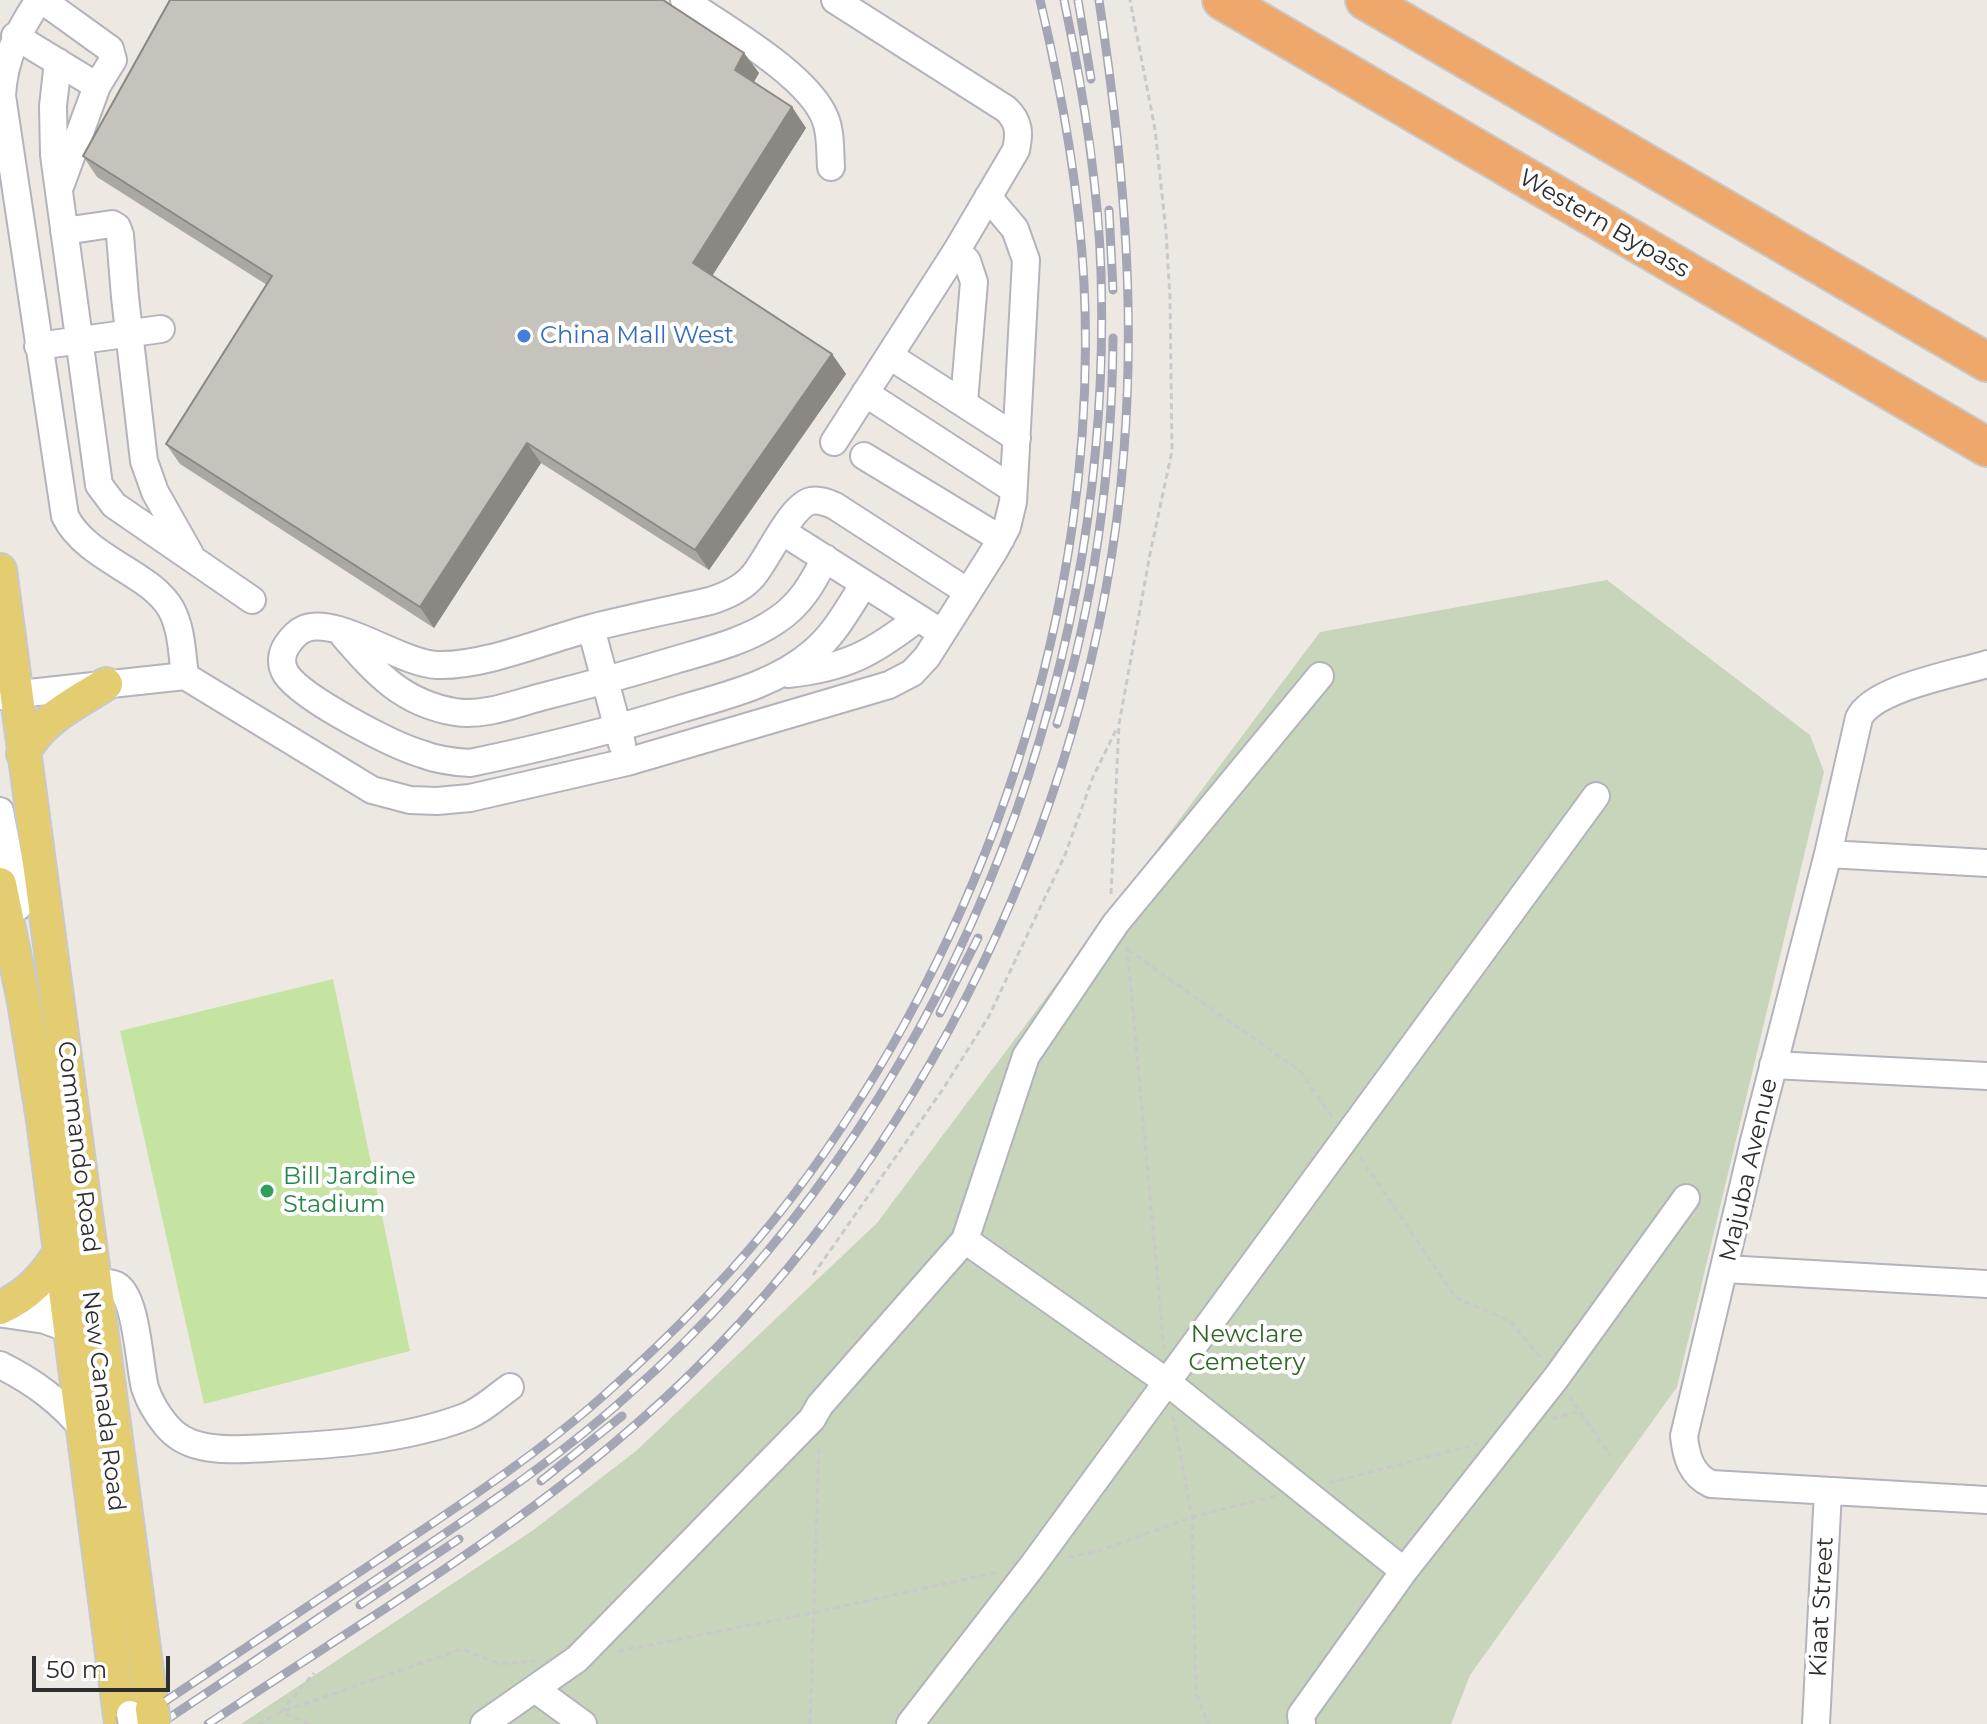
<!DOCTYPE html>
<html>
<head>
<meta charset="utf-8">
<style>
	body { margin:0 }
	#map { position:relative; width:1987px; height:1724px; overflow:hidden; background:#ede9e2; font-family:Montserrat,sans-serif }
	canvas { display:block }
	.scale { position:absolute; left:32px; top:1656px; width:138px; height:36px; box-sizing:border-box; border:4px solid #2e2e2e; border-top:0; padding-left:10px; font-size:24px; line-height:28px; white-space:nowrap; color:#2e2e2e; -webkit-text-stroke:6px #fff; paint-order:stroke }
</style>
</head>
<body>
<div id="map">
<canvas width="1987" height="1724"></canvas>
<div class="scale">50 m</div>
</div>
<script>
const ctx = document.querySelector('canvas').getContext('2d');
ctx.lineJoin = 'round';
function fillPath(path, color) {
  ctx.fillStyle = color;
  ctx.fill(path, 'evenodd');
}
function trace(path, color, width, dash) {
  ctx.strokeStyle = color;
  ctx.lineWidth = width;
  ctx.lineCap = dash ? 'butt' : 'round';
  ctx.setLineDash(dash || []);
  ctx.stroke(path);
}
function label(font, color, halo, rows, align = 'center') {
  ctx.font = font + ' Montserrat,sans-serif';
  ctx.lineWidth = 8;
  ctx.setLineDash([]);
  ctx.textBaseline = 'middle';
  ctx.strokeStyle = halo;
  ctx.fillStyle = color;
  for (const [text, x, y, turn = 0] of rows) {
    ctx.save();
    ctx.translate(x, y);
    ctx.rotate((+turn || 0) * Math.PI / 180);
    ctx.textAlign = isNaN(turn) ? turn : align;
    if (halo) ctx.strokeText(text, 0, 0);
    ctx.fillText(text, 0, 0);
    ctx.restore();
  }
}
fillPath(new Path2D(`
	M1607 580 1810 735 1824 772 1677 1387 1470 1675 1451 1724H241L532 1531 636 1451 877 1223 1320 632Z`), '#c7d5bb');
fillPath(new Path2D(`
	M333 979 410 1351 204 1404 120 1031Z`), '#c6e4a1');
const minor = new Path2D(`
	M39 0C18 32 4 57 2 96L65 516C87 560 150 572 171 609 182 629 182 655 185 676
	M684 0C724 28 807 74 825 118 831 132 830 152 831 167
	M15 36 97 86 113 60 110 49 42 0
	M58 62 53 106 54 155 99 485 114 505 252 600
	M61 184 97 86
	M64 231 112 224 117 227 120 235 125 297 144 461 155 492 190 554
	M957 250 967 261 974 282 964 402
	M38 346 161 329
	M890 356 1017 438
	M865 393 1013 489
	M834 442 957 250 1016 150C1020 133 1019 121 1006 109L835 0
	M864 456 1001 539
	M783 532 942 633
	M864 584C849 607 835 634 813 652 777 683 729 695 684 708 614 730 542 748 470 763 453 762 437 760 422 754 392 745 303 699 286 674 280 664 281 654 287 645 291 639 297 632 304 629 336 615 399 663 437 665 483 667 545 640 591 628 630 618 670 610 710 601 726 596 742 589 753 576 768 559 790 506 811 501 819 499 828 503 835 506L968 592
	M591 628 622 744
	M343 635C376 673 402 703 455 712 484 717 517 703 545 696 589 685 632 673 675 660 709 650 747 641 777 620 800 605 813 583 825 558
	M1987 664C1956 674 1873 688 1859 718L1828 854 1754 1141 1684 1436C1686 1456 1691 1475 1711 1484L1987 1500
	M788 674C846 668 873 653 918 618
	M0 696 185 676 372 790 410 800 437 801 470 798 627 762 889 685 912 673 927 657 994 551 1007 527 1013 502 1026 260 1015 229 988 197
	M0 811 18 907
	M1828 854 1987 863
	M1773 1065 1987 1076
	M965 1240 1167 1382 1404 1571
	M1725 1269 1987 1284
	M11 1310C35 1301 91 1274 116 1285 137 1295 139 1365 145 1388 149 1400 157 1414 166 1425 175 1436 187 1443 201 1446 223 1451 245 1449 268 1448 332 1445 404 1440 465 1417 481 1411 496 1397 510 1387
	M4 1314 45 1320 85 1335
	M0 1365C34 1382 60 1401 84 1430
	M535 1689 583 1724
	M484 1724 577 1659 812 1419 820 1405 965 1240 1026 1056 1116 923 1320 676
	M910 1724 1033 1565 1596 796
	M1302 1724 1301 1715 1404 1571 1556 1378 1686 1198
	M1816 1724 1828 1491`);
const major = new Path2D(`
	M0 570 152 1709
	M23 754C41 719 74 704 106 684
	M0 884 24 1002 43 1120 121 1724
	M0 1308C28 1295 45 1277 61 1250`);
const highway = new Path2D(`
	M1222 0 1987 447
	M1365 0 1987 362`);
trace(minor, '#b2b3bc', 30);
trace(major, '#c9c9c9', 36);
trace(highway, '#c9c9c9', 42);
trace(new Path2D(`
	M1111 894 1119 724 1150 554 1172 451 1170 298 1166 232 1155 129 1130 0
	M1127 946 1164 1349
	M1128 950 1299 1070 1333 1118
	M1360 1157 1456 1298 1510 1321 1543 1361
	M813 1275 943 1089 989 1016 1065 855 1093 777 1117 728
	M1569 1396 1610 1455
	M1173 1416 1192 1517 1196 1693 1208 1724
	M1552 1419 1579 1411
	M1329 1483 1477 1444
	M1068 1557 1099 1551 1192 1517 1275 1496
	M618 1651 812 1613 998 1572
	M258 1724 281 1712 462 1649 500 1664 535 1661
	M309 1724 281 1712 314 1673
	M810 1724 819 1445`), '#c9c9c9', 3, [6, 4]);
trace(minor, '#fff', 26);
trace(major, '#e4cc70', 32);
trace(highway, '#efa86b', 38);
const rail = new Path2D(`
	M1078 0 1091 79
	M1109 210 1113 290
	M1057 724C1095 599 1112 468 1113 338
	M940 1013 978 938
	M541 1481 622 1416
	M360 1605 459 1539
	M131 1724C214 1669 296 1614 379 1559 455 1508 533 1458 602 1397 671 1336 736 1270 792 1197 986 942 1100 604 1084 283 1079 188 1062 93 1040 0
	M160 1724C240 1671 319 1618 398 1565 477 1512 556 1460 627 1396 943 1117 1114 691 1101 272 1098 180 1083 90 1064 0
	M208 1724C344 1633 488 1549 614 1443 903 1202 1095 825 1124 450 1136 295 1122 152 1099 0`);
trace(rail, '#a4a6b6', 9);
trace(rail, '#fff', 6, [18]);
const minorBridge = new Path2D(`
	M130 1714 132 1724`);
const majorBridge = new Path2D(`
	M152 1709 154 1724`);
trace(minorBridge, '#b2b3bc', 30, []);
trace(majorBridge, '#c9c9c9', 36, []);
trace(minorBridge, '#fff', 26);
trace(majorBridge, '#e4cc70', 32);
fillPath(new Path2D(`
	M744 53 759 73 754 82 792 107 806 128 712 276 832 354 846 374 709 570 541 463 434 628 180 464 166 444 267 285 97 177 83 156Z`), '#aaa8a3');
fillPath(new Path2D(`
	M744 53 759 73 749 90 735 70Z
	M792 107 806 128 707 284 693 263Z
	M832 354 846 374 709 570 695 550Z
	M527 443 541 463 434 628 420 607Z`), '#8b8884');
const building = new Path2D(`
	M170 0H663L744 53 735 70 792 107 693 263 832 354 695 550 527 443 420 607 166 444 272 276 83 156Z`);
fillPath(building, '#c6c3bd');
trace(building, '#8b8884', 2);
for (const [x, y, r, color] of [
	[524,336,8,"#3f7fe0"],
	[267,1191,8,"#2e9e5b"]
]) {
  const dot = new Path2D();
  dot.arc(x, y, r, 0, 2 * Math.PI);
  ctx.fillStyle = color;
  ctx.fill(dot);
  trace(dot, '#fff', 3);
}
label('24px', '#2e2e2e', '#fff', [
	["Western Bypass",1604,224,30],
	["Commando Road",78,1147,83],
	["Majuba Avenue",1749,1170,-77],
	["New Canada Road",103,1401,83],
	["Kiaat Street",1822,1607,-87]
]);
label('24px', '#366cbe', '#fff', [
	["China Mall West",540,336]
], 'left');
label('24px', '#27864d', '#fff', [
	["Bill Jardine",283,1177],
	["Stadium",283,1205]
], 'left');
label('24px', '#2f6523', '#fff', [
	["Newclare",1247,1335],
	["Cemetery",1247,1363]
]);
</script>
</body>
</html>
